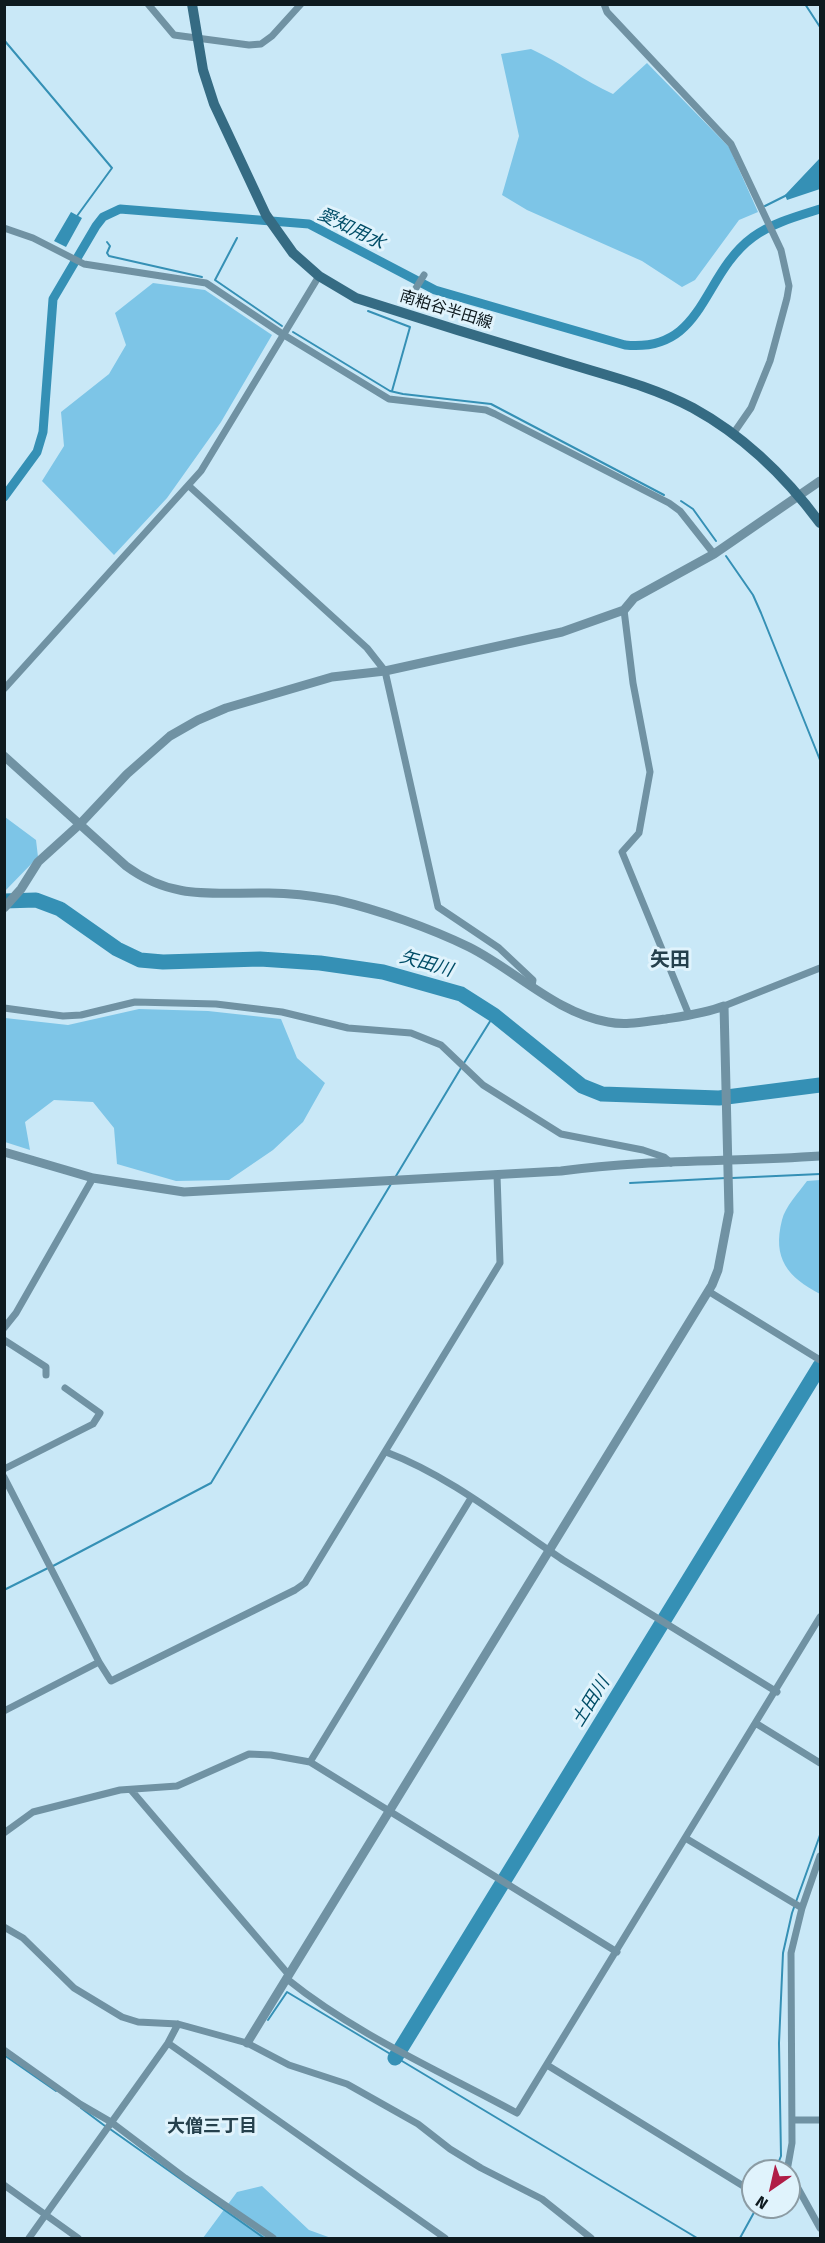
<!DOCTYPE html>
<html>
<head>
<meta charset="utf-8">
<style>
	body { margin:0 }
	#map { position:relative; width:825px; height:2243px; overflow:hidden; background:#c9e8f7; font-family:"Fira Sans",sans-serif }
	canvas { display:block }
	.frame { position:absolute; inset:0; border:6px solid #0e1a1f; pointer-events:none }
	.north { position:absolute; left:741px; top:2159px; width:60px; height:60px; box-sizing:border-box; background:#e0f3fc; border:2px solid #8c9ca4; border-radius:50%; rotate:214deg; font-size:16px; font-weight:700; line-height:24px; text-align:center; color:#0e1a1f }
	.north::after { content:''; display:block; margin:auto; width:21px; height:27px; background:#b01d47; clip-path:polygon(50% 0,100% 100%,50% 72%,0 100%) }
</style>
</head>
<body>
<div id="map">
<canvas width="825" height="2243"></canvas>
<div class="frame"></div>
<div class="north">N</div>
</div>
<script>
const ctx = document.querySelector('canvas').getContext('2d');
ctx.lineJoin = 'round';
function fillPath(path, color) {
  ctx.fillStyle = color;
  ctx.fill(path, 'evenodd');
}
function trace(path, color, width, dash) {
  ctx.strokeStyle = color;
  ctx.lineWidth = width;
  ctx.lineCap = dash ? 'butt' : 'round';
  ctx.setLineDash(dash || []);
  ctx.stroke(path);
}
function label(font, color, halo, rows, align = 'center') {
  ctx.font = font + ' "Fira Sans","Noto Sans JP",sans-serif';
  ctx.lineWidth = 6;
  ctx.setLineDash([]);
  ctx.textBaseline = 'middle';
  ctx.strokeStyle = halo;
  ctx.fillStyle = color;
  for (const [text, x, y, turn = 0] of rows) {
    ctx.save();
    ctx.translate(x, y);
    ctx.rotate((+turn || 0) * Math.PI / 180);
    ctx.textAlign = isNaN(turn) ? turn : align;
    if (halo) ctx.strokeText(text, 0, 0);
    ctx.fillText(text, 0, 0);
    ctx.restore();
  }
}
fillPath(new Path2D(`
	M531 49C560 62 584 81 613 94L647 63 729 147 758 212 739 220 695 280 682 287 642 261 527 210 502 195 519 136 501 54Z
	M153 283 205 290 272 335 221 422 167 498 114 555 42 481 64 446 61 412 109 374 126 345 115 313Z
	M5 817 36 840 38 857 5 891Z
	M139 1009 208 1011 281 1019 297 1058 325 1083 303 1122 273 1150 229 1180 176 1181 117 1164 114 1128 93 1102 54 1100 25 1122 30 1150 5 1142V1018L68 1025Z
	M820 1180V1294C788 1277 772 1259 782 1220 785 1207 799 1192 807 1181Z
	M262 2186 309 2230 331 2238H203L237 2192Z`), '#7dc5e7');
fillPath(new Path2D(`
	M820 158V189L787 200 785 195Z
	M71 212 82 218 66 247 54 241Z`), '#3590b5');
trace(new Path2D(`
	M805 4 820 27
	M4 40 112 168 77 216
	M765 206 787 195
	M237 238 215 280 282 326
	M107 242 110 246 107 253 109 256 202 277
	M368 311 410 327 392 391
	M293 332 390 391 403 394 491 404 664 495
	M681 501 693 509 716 541
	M726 556 753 595 761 613 820 760
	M464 1063 494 1015
	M396 1176 461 1068
	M732 1178 820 1174
	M630 1183 726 1178
	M53 1566 211 1483 391 1184
	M4 1590 48 1568
	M268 2020 287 1992 697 2238
	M4 2055 56 2091
	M81 2108 105 2126
	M110 2129 264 2238
	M775 2171 781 2156 779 2043 783 1953 792 1913 820 1835
	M740 2238 757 2207`), '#3590b5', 2);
trace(new Path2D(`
	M4 497 37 452 43 432 53 299 96 226 103 217 120 209 309 224 435 290 625 345C705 353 701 275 753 237 772 223 798 216 820 209`), '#3590b5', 9);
trace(new Path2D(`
	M4 901 36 900 60 909 117 949 140 960 163 962 260 959 320 963 383 972 461 994 494 1015 582 1086 602 1094 719 1098 820 1085
	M395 2058 820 1366`), '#3590b5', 15);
trace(new Path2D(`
	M148 4 174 35 249 45 261 44 272 36 301 4
	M604 4 607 12 731 144 781 250 789 286 787 298 770 361 751 408 733 434
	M4 228 33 238 84 264 206 283 284 335 389 399 486 410 495 414 669 503 680 511 714 554
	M416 288 424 275
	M189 486 367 648 385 671 438 907 499 948 533 980 532 986
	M624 610 633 683 650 772 639 833 622 852 689 1015
	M4 689 201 471 319 276
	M724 1006 820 968
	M4 1008 63 1016 81 1015 135 1002 216 1004 282 1012 348 1028 411 1033 441 1045 483 1085 561 1134 643 1150 664 1157 671 1163
	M708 1291 820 1360
	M4 1328 16 1313 93 1178
	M4 1340 46 1367V1375
	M386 1452C450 1476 506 1522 563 1560L777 1692
	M4 1469 93 1424 100 1413 65 1388
	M4 1477 99 1662 111 1681 295 1590 305 1583 322 1555 500 1263 497 1175
	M4 1711 99 1662
	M757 1724 820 1763
	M310 1762 471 1498
	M131 1790 289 1975
	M4 1833 33 1812 120 1790 177 1786 249 1754 271 1755 310 1762 617 1952
	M687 1839 802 1908
	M4 1927 23 1938 74 1988 122 2017 138 2022 178 2024 247 2043 289 2065 347 2084 418 2124 450 2149 481 2168 542 2199 591 2238
	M287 1979C355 2034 440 2071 517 2113L820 1617
	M168 2043 445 2238
	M4 2050 80 2104 111 2122 185 2178 273 2238
	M547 2065 753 2192
	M792 2120H820
	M787 2171 792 2143 791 1953 802 1908 820 1856
	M789 2172 820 2228
	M4 2185 78 2238
	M29 2238 168 2043 178 2024`), '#7092a3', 7);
trace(new Path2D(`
	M4 756 126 866C173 901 214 892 269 893 291 893 314 896 336 900 379 910 430 928 469 947 515 970 556 1013 608 1022 627 1026 647 1021 666 1019 685 1016 706 1013 724 1006L729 1212 718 1270 712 1285 247 2043
	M4 908 21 889 38 862 80 824 127 774 170 736 198 720 226 708 332 677 385 671 562 632 624 610 634 598 714 554 820 481
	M4 1152 93 1178 184 1192 561 1171C647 1159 734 1162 820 1156`), '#7092a3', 9);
trace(new Path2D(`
	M192 4 203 70 214 104 266 215 293 253 319 276 356 298C424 320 492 341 560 361 605 375 652 386 693 408 744 436 786 477 820 523`), '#356b83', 10);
label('16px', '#0e1a1f', '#e0f3fc', [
	["南粕谷半田線",446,310,17]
]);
label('italic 18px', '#004d67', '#e0f3fc', [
	["愛知用水",351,229,26],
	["矢田川",426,964,16],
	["土田川",591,1702,-58]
]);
label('bold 18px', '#25404c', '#e0f3fc', [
	["大僧三丁目",212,2127]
]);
label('bold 20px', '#25404c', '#e0f3fc', [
	["矢田",670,960]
]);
</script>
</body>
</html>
